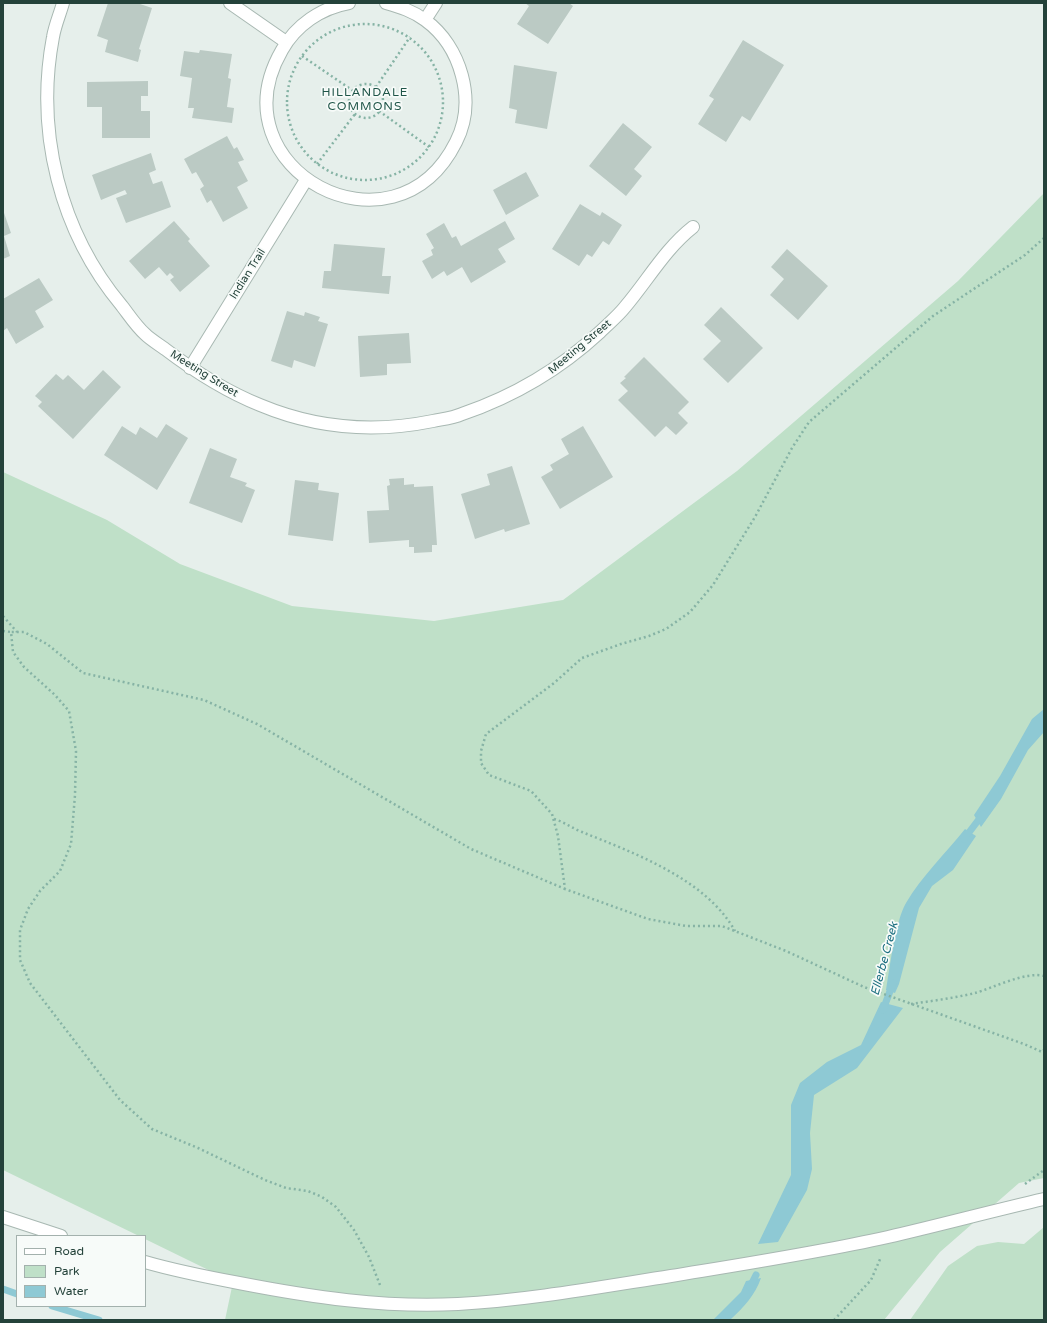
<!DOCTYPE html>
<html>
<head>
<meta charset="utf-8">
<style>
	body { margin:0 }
	#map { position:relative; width:1047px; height:1323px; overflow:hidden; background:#e6efeb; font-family:"Varela Round",sans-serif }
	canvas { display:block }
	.frame { position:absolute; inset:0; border:4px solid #24423a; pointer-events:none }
	.legend { position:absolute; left:16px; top:1235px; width:130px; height:72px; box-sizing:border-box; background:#f7fbf9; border:1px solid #a3b1ad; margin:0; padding:5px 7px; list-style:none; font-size:12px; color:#24423a }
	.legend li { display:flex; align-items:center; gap:8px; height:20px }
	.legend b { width:20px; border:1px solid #a3b1ad }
</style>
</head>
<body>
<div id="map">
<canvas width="1047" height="1323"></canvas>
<div class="frame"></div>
<ul class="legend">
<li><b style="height:5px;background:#fff"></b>Road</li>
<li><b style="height:11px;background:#bfe0c8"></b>Park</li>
<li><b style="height:11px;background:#8ec9d4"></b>Water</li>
</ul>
</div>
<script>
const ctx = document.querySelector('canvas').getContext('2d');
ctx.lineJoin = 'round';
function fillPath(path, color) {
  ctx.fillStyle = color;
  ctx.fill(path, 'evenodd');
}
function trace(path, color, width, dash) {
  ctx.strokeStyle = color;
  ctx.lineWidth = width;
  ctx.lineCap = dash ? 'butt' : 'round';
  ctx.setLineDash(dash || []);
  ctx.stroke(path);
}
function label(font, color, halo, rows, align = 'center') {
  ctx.font = font + ' "Varela Round",sans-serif';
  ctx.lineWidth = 3.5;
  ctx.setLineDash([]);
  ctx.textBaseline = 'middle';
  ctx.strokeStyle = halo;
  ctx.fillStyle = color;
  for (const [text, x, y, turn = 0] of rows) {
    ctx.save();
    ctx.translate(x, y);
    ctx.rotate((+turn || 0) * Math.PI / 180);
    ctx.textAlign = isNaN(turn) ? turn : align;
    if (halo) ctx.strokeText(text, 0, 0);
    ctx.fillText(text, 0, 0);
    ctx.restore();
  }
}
fillPath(new Path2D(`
	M1044 193V1178L1019 1183 940 1252 884 1320H225L233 1282 145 1239V1236H139L3 1170V472L107 520 180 564 292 606 434 621 563 600 737 471 958 281Z
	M1044 1227V1320H910L948 1266 977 1246 998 1242 1024 1244Z`), '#bfe0c8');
fillPath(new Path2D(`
	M1044 709V732L1028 750 1001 799 981 827 974 815 1000 776 1032 719Z
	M965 829 976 836 953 870 932 886 919 908 899 984 895 993 886 990C890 967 895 922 906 903 921 877 946 853 965 829Z
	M881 1002 903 1008 857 1068 814 1095 810 1133 812 1169 807 1190 778 1242 758 1244 791 1175V1105L800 1083 827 1062 861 1045Z
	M761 1278C755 1295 744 1307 731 1319L713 1320 741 1292 746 1281Z`), '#8ec9d4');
trace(new Path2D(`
	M964 839 983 814
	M883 1010 893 983
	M750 1287 756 1275
	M3 1289 17 1294
	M52 1306 99 1320`), '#8ec9d4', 7);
fillPath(new Path2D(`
	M108 3H137L152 8 139 49 141 50 138 62 105 52 108 40 97 36Z
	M525 3H569L573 6 548 44 517 24 529 6Z
	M743 40 784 65 750 121 742 116 726 142 698 124 714 99 709 96Z
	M200 50 232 54 228 78 231 79 227 107 234 108 232 123 192 118 194 108H188L192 78 180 76 184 51 199 53Z
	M514 65 557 72 547 129 515 123 517 110 509 108Z
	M148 81V96H141V111H150V138H102V107H87V82Z
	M623 123 652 147 634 169 642 176 626 196 589 166Z
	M227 136 234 149 237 147 244 160 238 162 248 181 237 187 248 208 223 222 211 200 207 203 200 189 204 186 196 172 192 174 184 159Z
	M151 153 156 170 149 173 153 184 162 181 171 207 126 223 116 198 127 194 125 190 101 200 92 175Z
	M526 172 539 196 506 215 493 190Z
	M580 204 600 216 602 212 622 225 609 245 603 241 592 257 587 254 579 266 552 249Z
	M3 210 11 233 4 236 10 256 3 259Z
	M174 221 190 239 188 241 210 266 180 292 170 280 174 277 170 273 167 276 159 267 145 279 129 261Z
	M505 221 515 239 498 249 506 262 471 283 462 267 447 276 444 271 432 279 422 261 433 255 431 250 434 248 426 234 444 223 452 238 456 236 461 246Z
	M334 244 385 248 382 276H391L389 294 322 288 324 271H331Z
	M787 249 828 286 798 320 770 295 784 279 771 267Z
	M39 278 53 300 35 311 44 327 16 344 7 328 3 331V299Z
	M721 307 763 348 728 383 703 359 721 341 704 325Z
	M287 311 304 316 305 312 320 317 318 321 328 324 315 367 294 360 292 368 271 361Z
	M409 333 411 363 387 364V375L360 377 358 336Z
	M644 357 689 402 678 413 688 423 676 435 666 426 655 437 618 400 628 391 620 383 626 378 624 377Z
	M103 370 121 387 73 439 38 406 42 402 35 396 56 374 63 380 68 375 84 390Z
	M166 424 188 438 157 490 104 455 122 426 136 435 140 427 157 438Z
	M583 426 613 477 560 509 541 477 553 470 550 465 569 454 561 439Z
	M210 448 237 459 230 477 247 483 245 486 255 490 242 523 189 503Z
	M512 466 530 524 505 532 504 529 475 539 461 494 490 485 487 474Z
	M404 478V485L414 484V487L433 486 437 545H432V552L414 553V547H409V540L369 543 367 511 389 510 387 486 390 485 389 479Z
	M295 480 319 483 318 490 339 493 333 541 288 535Z`), '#bbcac4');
const minor = new Path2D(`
	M63 3C60 14 55 25 53 37 35 132 60 232 122 306 129 315 136 326 145 334 150 339 158 344 165 349 194 371 225 391 260 405 315 428 374 433 433 421 443 419 453 418 462 414 515 396 559 370 600 332 608 324 618 316 625 307 648 280 665 249 693 227
	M230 3 286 42
	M349 3C321 8 296 25 282 50 213 169 394 266 456 142 477 101 461 46 425 20 413 11 400 7 386 3
	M425 20 436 3
	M190 368 306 180
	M3 1217 61 1236
	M145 1262C176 1271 207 1277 239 1283 311 1297 384 1308 458 1304 529 1300 600 1287 671 1276 744 1264 816 1253 888 1237 940 1225 992 1211 1044 1199`);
trace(minor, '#a8b8b2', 14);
trace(new Path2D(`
	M287 102a78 78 0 1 1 156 0a78 78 0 1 1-156 0Z
	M302 56 352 90
	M349 101a17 17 0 1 1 34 0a17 17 0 1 1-34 0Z
	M376 87 410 37
	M379 111 429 147
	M317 164 355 114
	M1044 238 1025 255 933 316 809 422 792 448 755 517 713 585 690 612 666 629 649 636 621 644 582 658 554 683 486 734 481 751V763L489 775 531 791 552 814 558 836 565 889 648 919 686 926H722L786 951 864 987 1024 1044 1042 1052 1044 1050
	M3 616 17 632
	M3 631 11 632
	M554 819C564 822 572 828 582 832 634 853 706 879 735 931
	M911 1004C932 1001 954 998 975 993 993 988 1026 971 1044 976
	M1025 1184 1044 1170
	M380 1285 369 1257 354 1230 336 1207 322 1197 308 1191 286 1188 265 1180 198 1148 152 1129 120 1100 30 983 20 960V930L28 909 40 891 60 871 71 844 75 795 76 751 69 711 55 695 24 667 13 652 11 632H24L47 644 83 673 204 700 257 724 471 849 565 889
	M834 1320 871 1280 881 1257`), '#86b3a5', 2.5, [2, 3]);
trace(minor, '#fff', 12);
label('11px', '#24423a', '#f7fbf9', [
	["Indian Trail",248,274,-58],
	["Meeting Street",580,347,-40],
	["Meeting Street",204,374,32]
]);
ctx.letterSpacing = '1px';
label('12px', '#1f5548', '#f7fbf9', [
	["HILLANDALE",365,93],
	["COMMONS",365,107]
]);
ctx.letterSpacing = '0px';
label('italic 12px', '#1c6f80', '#f7fbf9', [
	["Ellerbe Creek",885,959,-75]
]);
</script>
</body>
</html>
